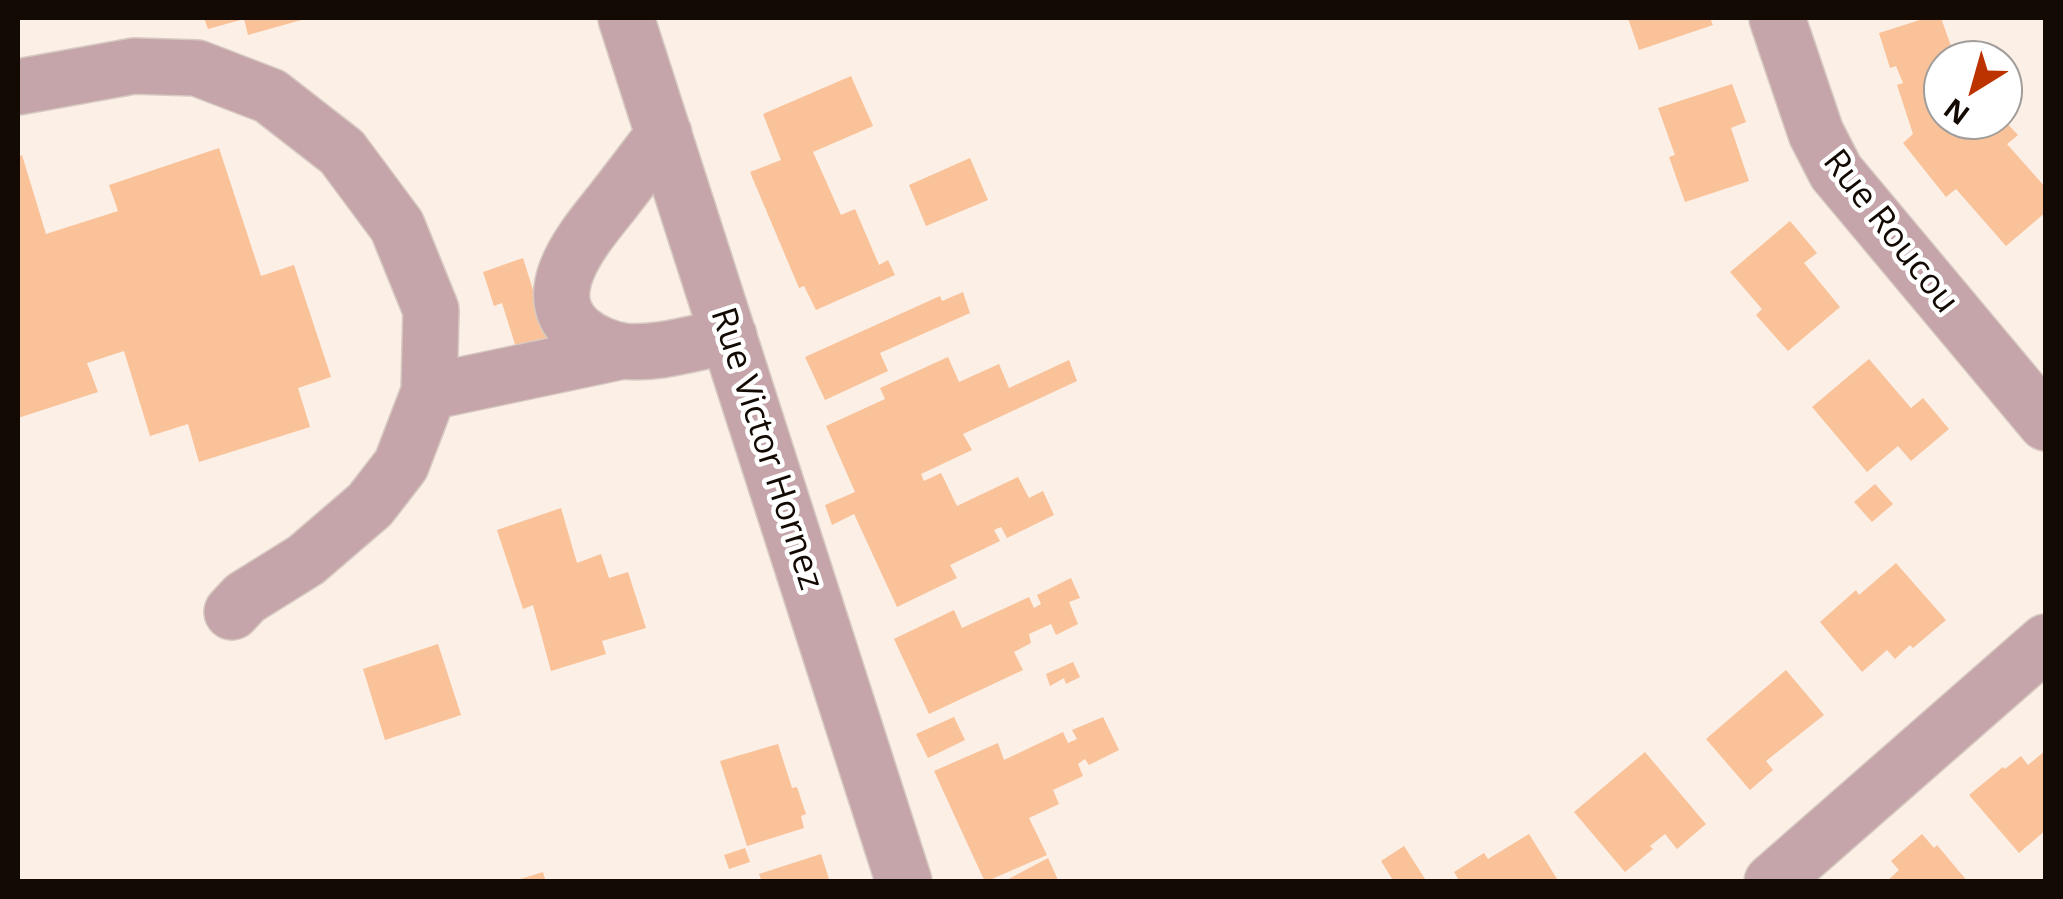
<!DOCTYPE html>
<html>
<head>
<meta charset="utf-8">
<style>
	body { margin:0 }
	#map { position:relative; width:2063px; height:899px; overflow:hidden; background:#fcefe6; font-family:"Open Sans",sans-serif }
	canvas { display:block }
	.frame { position:absolute; inset:0; border:20px solid #140a04; pointer-events:none }
	.north { position:absolute; left:1923px; top:40px; width:100px; height:100px; box-sizing:border-box; background:#fff; border:2px solid #a19d9b; border-radius:50%; rotate:217deg; font-size:28px; font-weight:700; line-height:40px; text-align:center; color:#140a04 }
	.north::after { content:''; display:block; margin:auto; width:35px; height:45px; background:#bc3300; clip-path:polygon(50% 0,100% 100%,50% 72%,0 100%) }
</style>
</head>
<body>
<div id="map">
<canvas width="2063" height="899"></canvas>
<div class="frame"></div>
<div class="north">N</div>
</div>
<script>
const ctx = document.querySelector('canvas').getContext('2d');
ctx.lineJoin = 'round';
function fillPath(path, color) {
  ctx.fillStyle = color;
  ctx.fill(path, 'evenodd');
}
function trace(path, color, width, dash) {
  ctx.strokeStyle = color;
  ctx.lineWidth = width;
  ctx.lineCap = dash ? 'butt' : 'round';
  ctx.setLineDash(dash || []);
  ctx.stroke(path);
}
function label(font, color, halo, rows, align = 'center') {
  ctx.font = font + ' "Open Sans",sans-serif';
  ctx.lineWidth = 9;
  ctx.setLineDash([]);
  ctx.textBaseline = 'middle';
  ctx.strokeStyle = halo;
  ctx.fillStyle = color;
  for (const [text, x, y, turn = 0] of rows) {
    ctx.save();
    ctx.translate(x, y);
    ctx.rotate((+turn || 0) * Math.PI / 180);
    ctx.textAlign = isNaN(turn) ? turn : align;
    if (halo) ctx.strokeText(text, 0, 0);
    ctx.fillText(text, 0, 0);
    ctx.restore();
  }
}
fillPath(new Path2D(`
	M204 18H305V19L248 35 244 19 208 29Z
	M1628 18H1710L1713 25 1639 50Z
	M1926 18H1941L1956 60H1943V120H1950L1965 138 1986 120H2004L2018 135 2007 144 2046 188V212L2006 246 1956 189 1946 197 1903 143 1913 134 1897 85 1903 83 1896 66 1890 68 1879 33Z
	M851 76 873 126 813 152 841 215 855 209 879 265 888 260 895 275 816 310 804 286 799 288 750 172 781 160 763 114Z
	M1732 84 1746 122 1731 128 1749 181 1685 202 1669 157 1675 155 1658 108Z
	M219 148 261 276 294 265 331 377 298 388 310 427 199 462 188 424 150 436 124 351 87 363 98 392 18 418V157L22 155 46 234 118 211 109 185Z
	M970 158 988 200 926 226 909 185Z
	M1790 221 1817 253 1804 263 1840 307 1788 351 1756 315 1762 309 1730 272Z
	M523 258 550 344 518 354 502 303 494 306 483 272Z
	M963 292 970 313 880 353 888 371 825 400 805 357 940 296 942 301Z
	M948 357 959 382 999 364 1009 388 1069 360 1077 381 963 434 972 450 921 474 924 481 941 473 957 506 1018 477 1029 498 1043 491 1054 515 1007 538 1001 527 994 530 1000 541 950 565 957 578 897 607 854 514 832 525 825 505 855 492 826 426 885 399 880 388Z
	M1869 359 1911 408 1923 398 1949 429 1911 461 1898 446 1867 472 1812 407Z
	M1875 484 1893 504 1872 522 1854 502Z
	M561 508 577 563 601 554 609 578 628 572 646 628 602 641 606 654 551 671 533 605 523 609 497 530Z
	M1896 563 1946 620 1913 648 1910 645 1895 659 1887 650 1862 672 1820 622 1856 590 1859 595Z
	M1071 578 1080 598 1069 602 1078 624 1056 635 1051 624 1029 634 1031 643 1014 652 1023 670 929 714 894 639 954 610 962 628 1029 597 1034 608 1041 604 1037 595Z
	M438 644 461 715 385 740 363 669Z
	M1073 662 1080 677 1066 684 1064 678 1050 686 1046 674Z
	M1786 670 1824 715 1766 761 1773 770 1750 790 1706 739Z
	M954 717 965 740 928 758 916 734Z
	M1103 717 1119 750 1089 765 1085 759 1078 764 1083 776 1053 790 1059 804 1029 818 1047 855 985 882 934 771 998 743 1004 760 1063 732 1068 743 1077 739 1072 730Z
	M778 744 792 788 797 787 806 814 801 816 804 828 747 846 720 761Z
	M2046 750V830L2019 853 1969 795 2003 767 2005 769 2021 756 2028 765Z
	M1645 752 1706 824 1677 849 1665 834 1650 846 1653 849 1625 872 1574 812Z
	M1529 834 1559 882H1460L1454 872 1484 853 1488 859Z
	M1922 834 1934 848 1937 845 1968 882H1886L1899 870 1891 861Z
	M1404 846 1427 882H1394L1381 861Z
	M745 848 750 862 729 869 724 855Z
	M821 854 830 882H762L759 874Z
	M1048 858 1059 882H1003Z
	M543 872 546 882H514V881Z`), '#f9c299');
const minor = new Path2D(`
	M626 18 904 882
	M1777 18 1816 133 1836 172 2046 423
	M18 87 134 66 197 68 270 96 342 152 397 226 431 310 429 392 401 465 370 505 306 560 245 598 232 612
	M664 134C647 157 630 179 613 201 586 235 533 294 581 333 592 342 609 349 623 351 657 355 696 342 729 336
	M429 392 623 351
	M1772 882 2046 642`);
trace(minor, '#d7cac2', 58);
trace(minor, '#c5a5a9', 55);
label('35px', '#140a04', '#fff', [
	["Rue Roucou",1890,232,52],
	["Rue Victor Hornez",766,449,72]
]);
</script>
</body>
</html>
